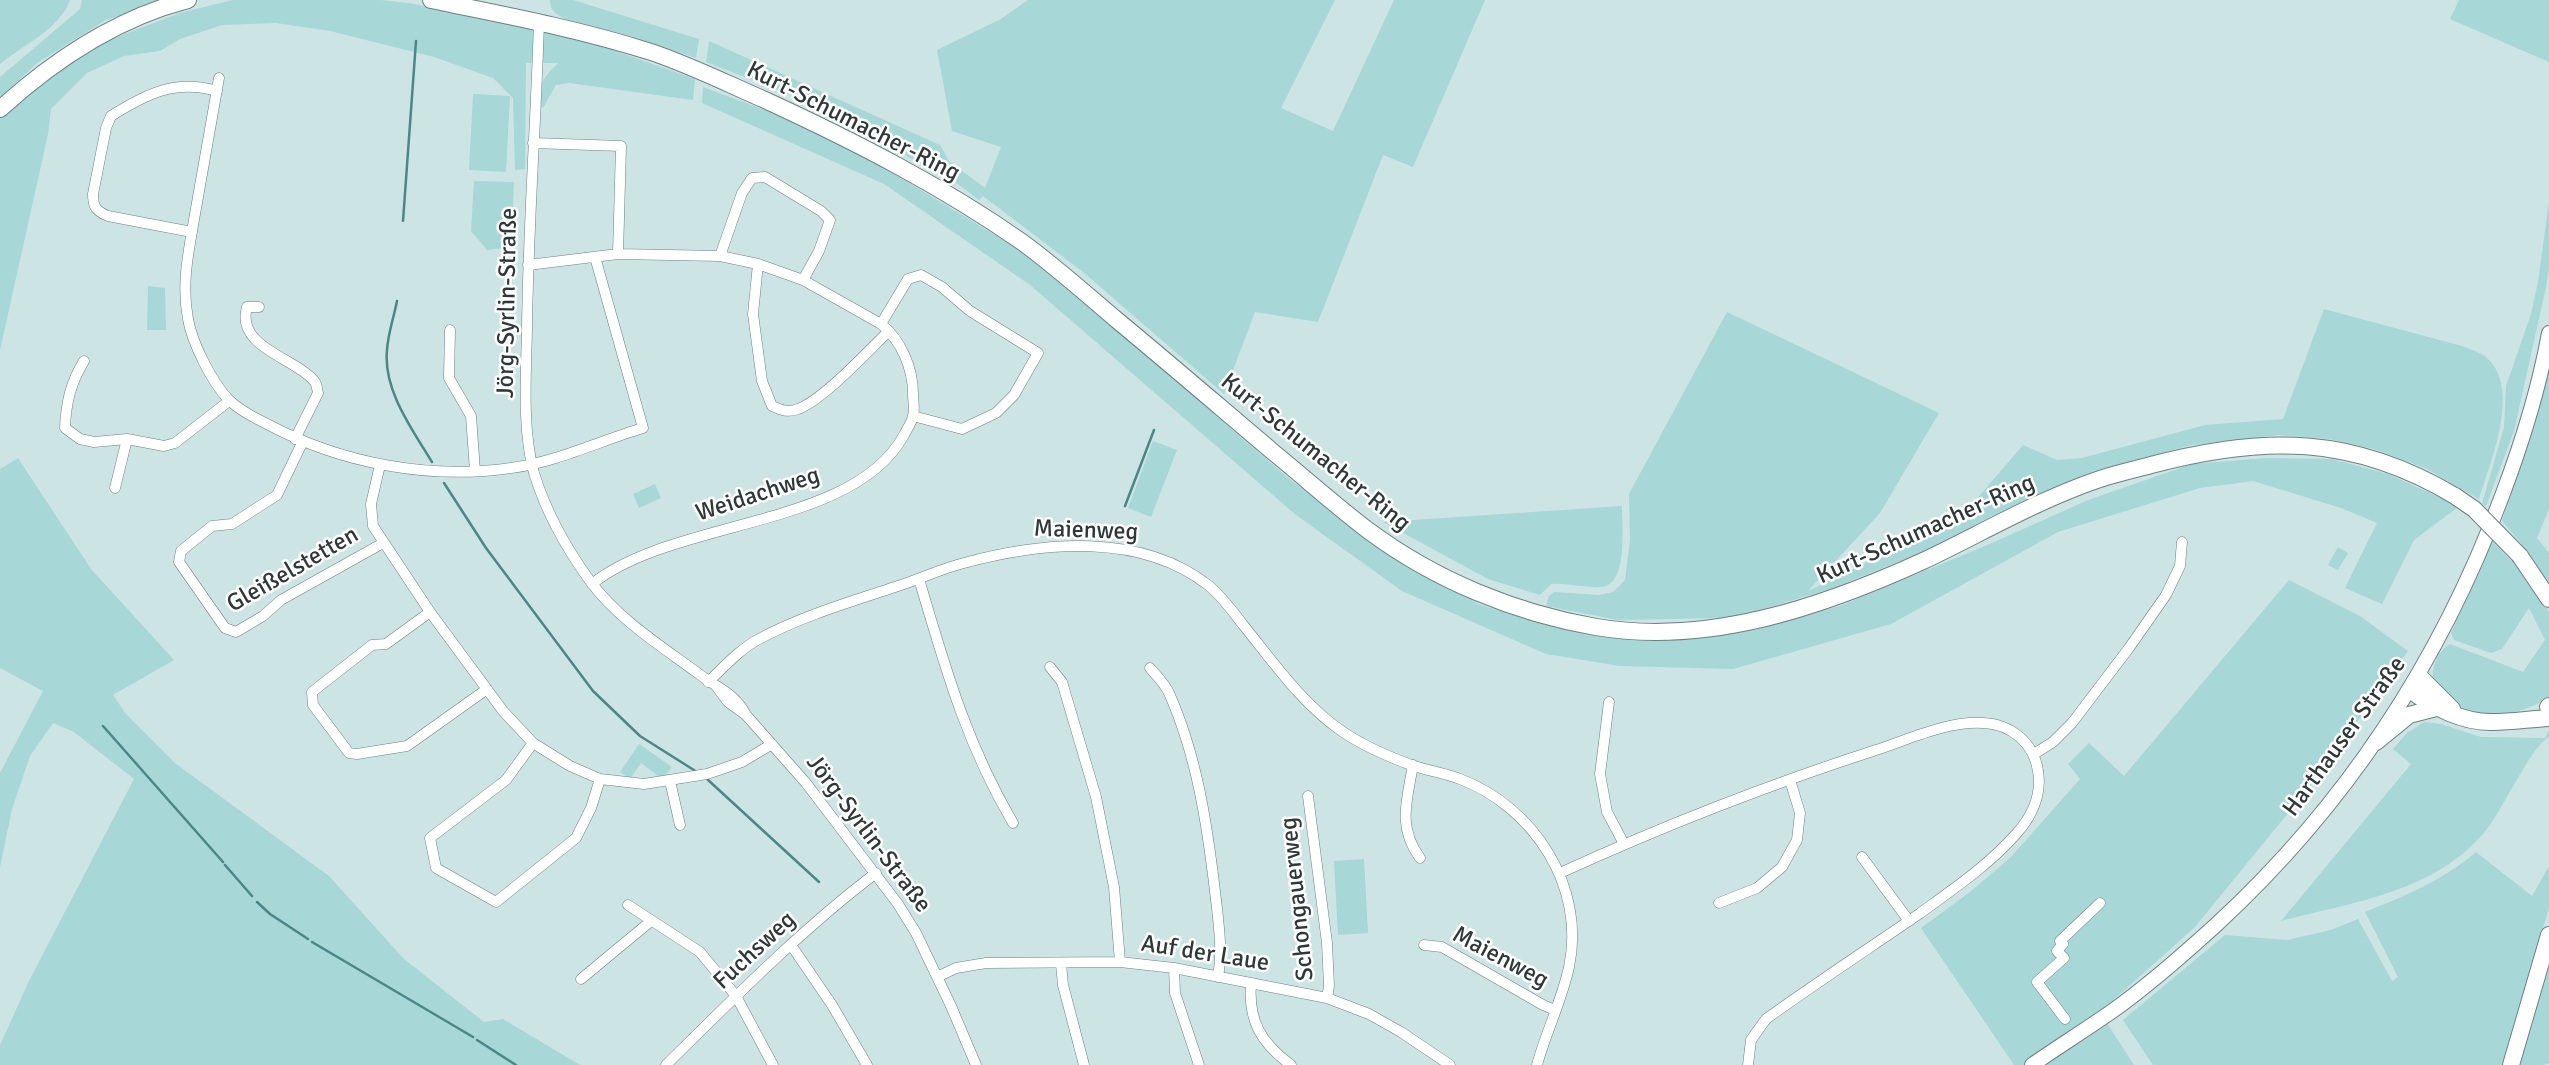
<!DOCTYPE html>
<html>
<head>
<meta charset="utf-8">
<style>
	body { margin:0 }
	canvas { display:block; background:#cde4e4 }
</style>
</head>
<body>
<canvas width="2549" height="1065"></canvas>
<script>
const ctx = document.querySelector('canvas').getContext('2d');
ctx.lineJoin = 'round';
function fillPath(path, color) {
  ctx.fillStyle = color;
  ctx.fill(path, 'evenodd');
}
function trace(path, color, width, dash) {
  ctx.strokeStyle = color;
  ctx.lineWidth = width;
  ctx.lineCap = dash ? 'butt' : 'round';
  ctx.setLineDash(dash || []);
  ctx.stroke(path);
}
function label(font, color, halo, rows, align = 'center') {
  ctx.font = font + ' Signika,sans-serif';
  ctx.lineWidth = 5;
  ctx.setLineDash([]);
  ctx.textBaseline = 'middle';
  ctx.strokeStyle = halo;
  ctx.fillStyle = color;
  for (const [text, x, y, turn = 0] of rows) {
    ctx.save();
    ctx.translate(x, y);
    ctx.rotate((+turn || 0) * Math.PI / 180);
    ctx.textAlign = isNaN(turn) ? turn : align;
    if (halo) ctx.strokeText(text, 0, 0);
    ctx.fillText(text, 0, 0);
    ctx.restore();
  }
}
fillPath(new Path2D(`
	M0 0H70C59 30 24 44 0 64Z
	M82 0H168L106 20 37 63 0 98V77L80 9Z
	M233 0H381L408 3 495 19 579 38 695 79 693 100 569 83 556 85 543 108 539 106C538 87 544 74 559 63H526L525 169 515 170 513 98 493 78 434 57 330 31 276 23 222 25 180 39 160 51 124 56 87 73 51 109 48 134 0 350V117L88 48 180 13Z
	M550 0H573L699 39 696 58 630 36 565 19C556 14 550 11 550 0Z
	M1028 0H1335L1281 108 1333 131 1394 0H1485L1413 167 1383 155 1318 322 1255 312 1224 394 1083 272 983 196 979 200 954 181 789 94 706 62 709 41 940 145 949 161 985 188 1001 147 952 131 937 50 1001 19Z
	M2459 0H2549V62L2450 19Z
	M703 87 797 122 861 154 1020 250 1088 304 1287 477 1386 551 1478 604 1529 620 1614 636 1687 639 1755 630 1840 606 1992 543 2088 500 2192 464 2266 458 2332 459 2388 474 2441 498 2457 508 2414 540 2382 604 2345 588 2377 523 2341 508 2253 481 2200 488 2058 532 1891 624 1733 669 1620 666 1546 654 1402 591 1296 515 1030 285 884 184 702 103Z
	M473 94 510 96 506 172 469 170Z
	M474 181 514 182 511 247 487 250 471 231Z
	M2549 201V267L2546 287 2514 431 2486 506 2482 504 2504 427 2506 386 2531 314 2538 282Z
	M148 286 165 288 166 330H147Z
	M2324 309 2462 346C2472 350 2484 353 2491 362 2519 396 2490 463 2479 499L2425 468 2374 449 2329 439 2278 435 2192 445 2094 471 1996 514 1917 554 1833 588 1754 612 1723 618 1618 620 1546 606 1549 596 1554 592 1599 595 1613 592 1625 580 1630 540 1629 494 1727 312 1939 413 1880 513 1808 591 1962 516 2023 445 2057 460 2082 458 2205 425 2283 419Z
	M2549 370V509L2537 538 2549 553V585L2523 546 2502 521Z
	M1153 441 1177 450 1151 517 1128 508Z
	M18 458 91 569 174 660 113 695 126 714 175 763 329 876 404 959 484 1022 503 1019 580 1065H0V1045L29 981 134 779 74 732 53 723 30 756 12 809 0 867V773L43 691 0 668V469Z
	M655 484 661 498 639 508 633 494Z
	M1622 506C1622 527 1628 584 1602 587 1585 588 1568 583 1551 584L1540 595 1488 579 1383 522Z
	M2492 541 2511 561 2514 558 2528 575 2549 612V697C2525 714 2481 723 2456 705 2447 699 2440 689 2433 681 2431 669 2438 650 2450 644L2523 672 2545 640 2529 608 2502 649 2491 653 2454 640 2451 633Z
	M2338 547 2348 553 2338 570 2328 565Z
	M2289 580 2360 616 2408 651 2315 780 2195 927 2100 1012 2134 1065H2014L1921 928 1970 892 2011 857 2080 779 2068 764 2089 743 2124 776Z
	M2424 722 2441 724 2481 737 2545 738 2549 730V737C2532 745 2502 811 2487 829 2437 892 2353 902 2281 921L2411 764 2393 749 2407 733Z
	M639 744 672 767 662 779 641 763 630 779 620 772Z
	M2476 852 2532 896 2549 866V908L2502 1065H2153L2123 1020 2225 935 2287 940 2331 930 2358 919 2392 981 2398 977 2365 912C2405 896 2442 881 2476 852Z
	M1364 859 1368 933 1338 935 1334 861Z
	M2549 966V1063L2543 1065H2520L2535 1006Z`), '#a7d7d7');
trace(new Path2D(`
	M403 221 416 41
	M397 301C394 317 388 333 387 350 383 390 412 429 432 462
	M444 483 486 548 593 691 640 736 697 772
	M1125 506 1154 430
	M103 726 223 862
	M707 779 819 882
	M225 865 252 896
	M257 902 270 914 308 939
	M312 942 473 1037
	M477 1040 516 1065`), '#4c8686', 2.5);
const street = new Path2D(`
	M539 21C536 124 528 227 527 330 526 374 522 430 534 473 546 512 566 548 590 581 618 619 661 646 699 674 717 688 735 693 746 715
	M219 78C211 123 203 169 195 214 189 250 181 283 188 319 192 343 212 382 228 399 239 410 255 418 269 425 341 463 429 480 511 468 557 462 599 441 643 428L595 257
	M533 143 621 146 618 254
	M192 232 108 216C96 211 93 207 93 194L106 128 111 116C146 94 175 79 217 91
	M720 256 742 193 752 178 765 177 821 211 830 220 819 251 803 280
	M758 264 753 314 762 381 772 406C781 410 788 413 798 409 823 400 868 351 889 331
	M528 265 618 254 720 256 758 264 803 280 881 324C901 340 913 368 913 394 913 401 915 409 913 416 912 422 907 429 904 435 853 529 674 518 592 584
	M259 307H247C235 348 297 358 315 382 317 385 317 389 318 393L295 439
	M881 324 908 279 921 275 942 287 970 311 1038 353 1014 395 996 413 962 429 913 416
	M450 330 449 378 471 416 475 471
	M84 361C71 382 66 402 65 428L80 439 94 442 127 439 164 446 175 443 229 401
	M303 441 277 495 232 524 212 526 181 551 179 562 225 628 236 632 263 616 281 600 383 543
	M380 465 371 504 373 526 430 612 503 711 533 743 570 766 600 779 644 784 707 774 742 762 772 744
	M115 488 127 439
	M919 579C945 667 966 743 1013 823
	M430 612 386 644 372 645 312 692 313 705 349 753 357 754 407 746 487 689
	M1050 667 1062 682 1096 797 1114 887 1120 962
	M1150 668C1157 676 1165 684 1169 693 1197 756 1207 824 1215 891 1218 919 1223 949 1218 977
	M708 682C724 667 740 649 759 639 802 616 850 602 895 587 918 580 940 569 964 563 1042 542 1140 532 1208 585 1222 596 1233 612 1244 626 1274 663 1303 705 1343 732 1364 746 1389 757 1414 766 1429 771 1445 773 1460 779 1534 807 1586 887 1569 967 1562 1000 1546 1032 1537 1065
	M716 686 728 702 746 715 806 783 898 904 916 933 951 1006 976 1065
	M1609 702 1600 774 1607 812 1624 844
	M533 743 506 780 430 838 436 868 496 902 576 838 591 808 600 779
	M2034 754 2053 742 2072 723 2129 648 2166 595 2180 566 2182 542
	M1413 765C1407 800 1397 827 1420 858
	M670 781 680 825
	M1308 796 1327 943 1329 986 1327 998
	M1862 857 1909 921
	M1560 873C1663 826 1768 785 1876 750 1910 739 1947 721 1983 723 2011 724 2034 743 2038 771 2042 794 2032 816 2017 833 1989 865 1952 890 1919 914 1868 949 1816 983 1766 1019L1751 1040 1748 1065
	M1719 903 1757 888 1782 867 1797 840 1800 813 1790 780
	M628 905 700 952 736 996 773 1065
	M791 945 832 1005 867 1065
	M1424 945 1442 947 1543 1005 1555 1010
	M1061 964 1063 985 1084 1065
	M1174 968 1175 993 1199 1065
	M937 977 956 968 986 963 1120 962 1174 968 1327 998 1369 1014 1401 1032 1450 1065
	M581 979 651 921
	M1251 983C1248 1021 1261 1043 1291 1065
	M2065 1019 2037 982 2064 958 2057 951 2063 944 2060 941 2100 903
	M666 1065C733 999 801 930 876 873`);
const secondary = new Path2D(`
	M2032 1065C2058 1047 2085 1030 2111 1012 2148 986 2183 955 2217 924 2346 805 2441 660 2502 496 2522 443 2539 389 2549 333`);
const primary = new Path2D(`
	M431 0C505 15 579 29 651 52 690 65 728 84 765 100 854 141 942 186 1022 242 1055 266 1086 294 1118 321 1170 364 1221 408 1273 452 1305 478 1336 506 1369 531 1435 580 1515 613 1596 627 1708 646 1822 607 1923 561 1980 534 2036 501 2097 480 2114 474 2133 470 2151 465 2264 435 2353 435 2455 496
	M0 109C54 60 117 18 188 0
	M2520 556 2549 599
	M2419 676 2452 709
	M2410 690C2432 707 2464 723 2493 722 2511 722 2530 719 2549 718
	M2548 707 2549 706
	M2376 742 2409 715 2436 708
	M2511 1065 2549 935`);
trace(street, '#6b8181', 11);
trace(secondary, '#6b8181', 16);
trace(primary, '#6b8181', 18);
trace(street, '#fff', 10);
trace(secondary, '#fff', 14);
trace(primary, '#fff', 16);
const primaryBridge = new Path2D(`
	M2455 496 2474 509 2520 556`);
trace(primaryBridge, '#6b8181', 18, []);
trace(primaryBridge, '#fff', 16);
label('24px', '#2f3838', '#fff', [
	["Kurt-Schumacher-Ring",853,122,27],
	["Jörg-Syrlin-Straße",508,303,-89],
	["Kurt-Schumacher-Ring",1315,453,39],
	["Weidachweg",758,495,-18],
	["Kurt-Schumacher-Ring",1926,530,-24],
	["Maienweg",1086,531,2],
	["Gleißelstetten",293,570,-30],
	["Harthauser Straße",2345,737,-54],
	["Jörg-Syrlin-Straße",868,834,53],
	["Schongauerweg",1298,899,-96],
	["Fuchsweg",755,951,-43],
	["Auf der Laue",1205,954,9],
	["Maienweg",1500,958,28]
]);
</script>
</body>
</html>
